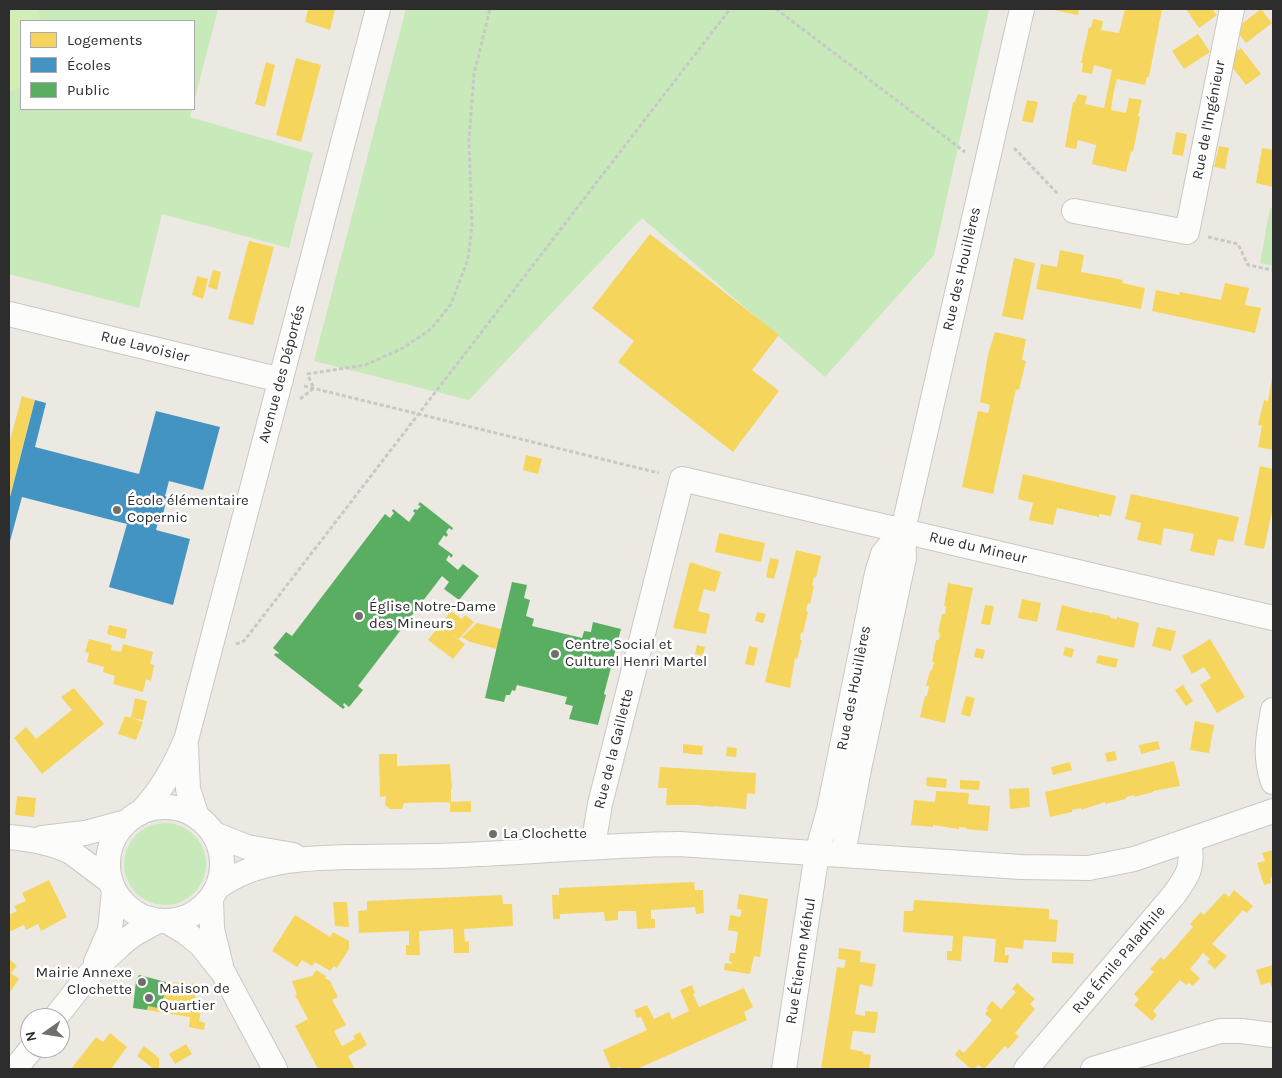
<!DOCTYPE html>
<html>
<head>
<meta charset="utf-8">
<style>
	body { margin:0 }
	#map { position:relative; width:1282px; height:1078px; overflow:hidden; background:#ece9e2; font-family:Karla,sans-serif }
	canvas { display:block }
	.frame { position:absolute; inset:0; border:10px solid #2d2d2d; pointer-events:none }
	.legend { position:absolute; left:20px; top:20px; width:175px; height:90px; box-sizing:border-box; background:#fff; border:1px solid #ababab; margin:0; padding:6px 9px; list-style:none; font-size:15px; color:#2d2d2d }
	.legend li { display:flex; align-items:center; gap:10px; height:25px }
	.legend b { width:25px; border:1px solid #ababab }
	.north { position:absolute; left:20px; top:1008px; width:50px; height:50px; box-sizing:border-box; background:#fff; border:1px solid #ababab; border-radius:50%; rotate:257deg; font-size:14px; font-weight:700; line-height:20px; text-align:center; color:#2d2d2d }
	.north::after { content:''; display:block; margin:auto; width:18px; height:22px; background:#706f6c; clip-path:polygon(50% 0,100% 100%,50% 72%,0 100%) }
</style>
</head>
<body>
<div id="map">
<canvas width="1282" height="1078"></canvas>
<div class="frame"></div>
<ul class="legend">
<li><b style="height:14px;background:#f6d55c"></b>Logements</li>
<li><b style="height:14px;background:#4393c3"></b>Écoles</li>
<li><b style="height:14px;background:#5aae61"></b>Public</li>
</ul>
<div class="north">N</div>
</div>
<script>
const ctx = document.querySelector('canvas').getContext('2d');
ctx.lineJoin = 'round';
function fillPath(path, color) {
  ctx.fillStyle = color;
  ctx.fill(path, 'evenodd');
}
function trace(path, color, width, dash) {
  ctx.strokeStyle = color;
  ctx.lineWidth = width;
  ctx.lineCap = dash ? 'butt' : 'round';
  ctx.setLineDash(dash || []);
  ctx.stroke(path);
}
function label(font, color, halo, rows, align = 'center') {
  ctx.font = font + ' Karla,sans-serif';
  ctx.lineWidth = 5;
  ctx.setLineDash([]);
  ctx.textBaseline = 'middle';
  ctx.strokeStyle = halo;
  ctx.fillStyle = color;
  for (const [text, x, y, turn = 0] of rows) {
    ctx.save();
    ctx.translate(x, y);
    ctx.rotate((+turn || 0) * Math.PI / 180);
    ctx.textAlign = isNaN(turn) ? turn : align;
    if (halo) ctx.strokeText(text, 0, 0);
    ctx.fillText(text, 0, 0);
    ctx.restore();
  }
}
fillPath(new Path2D(`
	M9 9H218L194 102V21H21V109H192L190 117 313 153 289 248 162 214 139 308 9 274Z
	M406 9H989L934 255 825 377 642 218 469 400 314 361Z
	M1270 208 1273 209V266L1260 263Z
	M124 864a41 41 0 1 1 82 0a41 41 0 1 1-82 0Z`), '#c8e9ba');
fillPath(new Path2D(`
	M9 9H38L41 21H21V88L9 91Z`), '#d3edb7');
fillPath(new Path2D(`
	M308 9H335L330 30 305 22Z
	M1049 9H1079L1078 15Z
	M1125 9H1162L1149 77H1147L1145 85 1117 79 1114 90 1111 110 1126 113 1129 98 1142 100 1138 116 1140 117 1133 152 1131 151 1126 172 1092 164 1096 145 1078 140 1076 149 1065 147 1073 102H1075L1078 94 1087 96 1085 104 1104 108 1112 70 1094 65 1092 74 1082 72 1083 63H1081L1089 27 1091 28 1093 19 1103 21 1101 30 1119 33Z
	M1186 9H1212L1217 15 1199 28Z
	M1261 9 1272 23 1246 43 1235 29Z
	M1198 34 1210 52 1184 69 1172 51Z
	M1241 48 1261 74 1246 85 1226 59Z
	M296 58 321 65 301 142 276 135Z
	M266 62 275 65 265 107 255 104Z
	M1027 100 1038 102 1033 123 1022 121Z
	M1176 132 1187 134 1183 156 1172 154Z
	M1219 146 1229 148 1225 169 1214 167Z
	M1262 148 1273 150V187L1256 183Z
	M650 234 779 335 752 370 779 391 733 452 618 362 634 341 592 308Z
	M249 241 274 247 253 325 228 319Z
	M1060 250 1084 255 1081 272 1123 280 1122 283 1145 288 1141 309 1036 289 1041 264 1057 267Z
	M1014 258 1035 263 1023 320 1002 316Z
	M213 270 221 272 217 290 208 287Z
	M197 276 208 279 203 299 192 295Z
	M1225 283 1249 288 1245 305 1261 308 1255 333 1152 311 1156 290 1179 295 1180 292 1221 300Z
	M995 332 1026 339 1022 360 1026 361 1019 390 1016 389 993 494 962 487 978 411 988 413 990 405 980 402 988 355Z
	M1272 377H1273V450L1258 447 1262 426 1258 425 1264 400 1268 401Z
	M22 396 35 400 9 499V440H10Z
	M526 455 542 459 538 474 523 470Z
	M1260 466 1273 469V507L1264 549 1244 545Z
	M1023 474 1116 496 1111 516 1099 514V517L1057 508 1053 525 1029 520 1033 503 1018 499Z
	M1131 494 1239 517 1233 542 1218 539 1214 556 1190 551 1194 534 1164 528 1161 545 1137 540 1141 523 1125 519Z
	M719 533 765 543 761 562 715 552Z
	M796 550 821 556 816 578 814 577 812 585 814 586 810 604 808 603 806 611 808 612 803 633 801 632 800 640H802L797 659 795 658 790 688 765 682Z
	M770 558 779 560 774 579 766 577Z
	M690 562 721 572 715 592 704 589 698 611 710 614 706 634 673 628Z
	M948 583 973 588 945 723 920 717 925 696H927L929 686H926L930 671 932 670 934 662H932L936 640H939L940 633 938 632 942 614H945L946 606H944Z
	M1022 599 1041 603 1037 622 1018 618Z
	M985 605 994 606 990 625 981 624Z
	M1062 605 1092 613 1093 612 1110 616V618L1117 619V617L1139 623 1134 648 1056 630Z
	M451 611 462 619 465 615 474 622 459 639 450 633 465 644 453 659 428 640Z
	M757 612 766 614 763 623 755 621Z
	M477 623 501 629 497 649 470 642 462 637Z
	M109 625 127 629 125 639 107 634Z
	M1157 627 1176 631 1171 651 1152 646Z
	M89 639 112 645 111 650 121 652 123 644 153 652 150 664 154 665 151 681 146 679 143 692 113 684 115 676 103 672 104 667 87 662 89 653 85 652Z
	M1210 639 1245 697 1217 713 1200 685 1211 678 1204 667 1192 674 1182 656Z
	M697 645 705 647 703 656 695 654Z
	M749 646 758 648 754 666 745 664Z
	M1065 647 1074 649 1072 658 1063 655Z
	M976 648 985 650 983 659 974 657Z
	M1098 655 1118 659 1116 668 1096 663Z
	M1183 685 1193 701 1186 706 1175 690Z
	M74 688 104 724 42 774 14 738 26 727 36 739 72 710 61 697Z
	M966 696 975 698 970 717 961 714Z
	M135 698 147 701 143 720 131 718Z
	M125 716 143 722 136 740 118 734Z
	M1195 721 1214 725 1209 753 1190 750Z
	M1158 741 1160 749 1141 754 1139 745Z
	M683 744 703 746 702 755 683 753Z
	M727 747 737 748 736 757 726 756Z
	M1115 751 1117 760 1107 762 1105 753Z
	M379 754H397V766L450 764 452 788 451 789V802L404 803 402 809H390L385 805 386 796 380 797Z
	M1174 761 1180 786 1153 791V792L1134 797V795L1126 797V799L1105 804V802L1081 810V808L1072 810V812L1050 817 1045 792Z
	M1070 762 1072 770 1053 775 1051 767Z
	M660 767 756 773 755 794 747 793 746 809 714 806V807L697 805H666L667 788H658Z
	M927 777 947 779 946 788 926 786Z
	M960 780 980 781 979 790 960 789Z
	M1029 788 1030 807 1010 809 1009 789Z
	M936 791 969 793 968 804 990 806 988 831 966 829 967 828 959 827V829L933 825V827L911 825 914 800 935 802Z
	M17 796 36 798 34 817 15 815Z
	M471 801V812H450V802Z
	M1273 850V877L1270 878 1271 883 1264 885 1257 863 1265 861 1262 853Z
	M49 880 67 917 41 931 38 924 26 930 24 925 9 932V915L17 911 14 906 26 901 22 893Z
	M694 882 695 890H703L704 913 696 914 695 907 651 910V919H655V928L637 929 636 911H618V920L605 921 604 912 560 914V919H553L552 895H559V888Z
	M1234 890 1253 906 1247 913 1243 910 1212 944 1227 956 1215 969 1207 962 1210 959 1203 953 1190 969 1200 978 1193 986 1189 983 1186 985 1180 980 1153 1011 1157 1015 1152 1021 1134 1005 1139 999 1134 994 1154 972 1150 969 1161 957 1164 960 1193 927 1190 924 1201 912 1204 915 1224 893 1229 897Z
	M739 894 768 899 760 957 754 956 750 974 724 970 725 963 731 964 732 962 729 961 730 953H735L738 932 728 930 730 915 740 917 742 910 737 909Z
	M502 895 503 904H512L513 926 464 929 465 942 469 941V953H454L453 929 419 931 420 955H406V945H409V931L359 933 358 911 367 910V901Z
	M914 900 1049 909V919L1058 920 1056 942 1024 940 1023 949 1005 947V955H1009L1008 963 994 962 996 939 963 936 961 961 947 960V951H952L953 936 903 932 904 911H913Z
	M333 902H347L349 927 335 926Z
	M295 915 330 937 333 932 349 941V949L337 968 334 966 330 971 315 962 312 966 302 960 297 967 272 951Z
	M839 948 861 951 860 962 876 964 872 987 860 984 855 1014 865 1016V1011L878 1012 875 1033 853 1031 850 1049 864 1052 863 1054 871 1055 869 1069H821L837 967 844 968 846 960 838 959Z
	M1052 952 1074 953 1073 964 1052 963Z
	M9 959 17 966 11 973 19 979 9 993Z
	M1273 965V991L1270 982 1261 985 1256 970Z
	M316 970 326 976 325 978 330 981 338 997 332 1000 346 1025 334 1031 342 1046 355 1039 353 1036 360 1032 367 1045 348 1056 355 1069H318L295 1026 308 1019 295 995H297L292 981 312 976Z
	M166 982 197 984 195 990 197 991 193 1004 202 1005 199 1021 205 1023 204 1030 189 1027 190 1017 147 1010 148 1006 162 1009Z
	M1017 983 1035 999 1030 1004 1035 1009 1015 1033 1019 1036 1008 1049 1005 1046 984 1069 978 1065 974 1069H971L955 1055 959 1049 964 1053 992 1020 985 1014 988 1010 986 1009 992 1001 1001 1009 1016 992 1012 989Z
	M692 985 695 993 693 994 699 1007 744 988 753 1007 744 1012 747 1020 637 1069H621L620 1067 611 1069 603 1050 647 1030 641 1017 637 1018 634 1010 647 1005 654 1019 669 1012 672 1019 689 1011 680 990Z
	M110 1033 127 1047 111 1069H71L96 1037 103 1042Z
	M186 1044 192 1054 175 1064 169 1054Z
	M144 1046 159 1058V1069H154L137 1056Z`), '#f6d55c');
fillPath(new Path2D(`
	M35 400 46 403 35 447 139 474 156 411 220 427 203 490 169 481 165 496 167 497 162 519 159 518 156 530 190 539 173 605 109 587 127 524 22 497 9 545V501Z`), '#4393c3');
fillPath(new Path2D(`
	M420 502 453 528 452 530 449 528 446 532 448 535 446 537 444 535 438 544 453 555 451 558 449 555 446 560 458 570 463 564 479 576 459 600 444 589 449 582 442 576 358 686 363 690 349 707 344 703 343 705 345 707 343 709 274 655 276 653 278 654 279 653 273 648 286 632 292 636 385 514 390 518 394 513 392 511 393 509 409 522 415 513 413 511 415 509 417 510 421 506 418 505Z
	M512 582 527 585 524 598 530 600 526 616 534 619 532 626 582 638 584 631 591 632 593 622 621 629 604 694 606 695 598 725 569 719 573 706 565 704 567 697 517 685 515 691 512 690 510 695H506L504 702 485 698Z
	M139 975 166 982 162 1009 148 1006 147 1010 133 1008 136 981Z`), '#5aae61');
const minor = new Path2D(`
	M1074 211 1187 232 1232 9
	M9 314 281 380
	M1273 710C1268 738 1264 755 1273 782
	M186 747 188 789 197 817
	M108 864a57 57 0 1 1 114 0a57 57 0 1 1-114 0Z
	M140 813C162 790 173 769 186 740L378 9
	M214 834 247 847 293 855
	M9 837C30 839 51 842 71 852L111 882
	M42 838 85 833 126 822
	M593 846 600 804 682 479 1273 618
	M843 854 859 769 904 558 903 530 1022 9
	M218 887C258 858 309 858 356 857 392 856 427 857 463 855 535 852 606 845 679 844L1021 867 1089 868 1134 859 1273 811
	M211 899 212 929 221 966
	M168 922 185 932 201 945 224 974 275 1069
	M96 962 110 930 114 891
	M55 1018 89 975 119 946 134 934 158 921
	M15 1069 32 1048
	M784 1069 817 853 829 810 877 573 883 554 903 530
	M1026 1069 1173 896C1188 876 1194 867 1189 841
	M1093 1069 1220 1031H1241L1273 1035`);
trace(minor, '#c9c8c7', 26);
trace(new Path2D(`
	M776 9 965 152
	M1014 148 1058 194
	M1208 237 1238 244 1248 265 1273 270
	M307 374 365 365 403 348 431 329 451 304 468 259 472 226 469 140 474 74 490 9
	M304 386 659 473
	M300 399 314 388 308 376
	M236 644 244 641 730 9`), '#c8c8c8', 3, [4, 2.5]);
trace(minor, '#fcfcfb', 24);
for (const [x, y, r, color] of [
	[117,510,5,"#706f6c"],
	[359,616,5,"#706f6c"],
	[555,654,5,"#706f6c"],
	[493,834,5,"#706f6c"],
	[142,982,5,"#706f6c"],
	[149,998,5,"#706f6c"]
]) {
  const dot = new Path2D();
  dot.arc(x, y, r, 0, 2 * Math.PI);
  ctx.fillStyle = color;
  ctx.fill(dot);
  trace(dot, '#fff', 2);
}
label('15px', '#2d2d2d', '#fff', [
	["Rue de l'Ingénieur",1209,120,-79],
	["Rue des Houillères",962,269,-77],
	["Rue Lavoisier",145,347,14],
	["Avenue des Déportés",282,374,-75],
	["Rue du Mineur",978,548,13],
	["Rue des Houillères",854,688,-79],
	["Rue de la Gaillette",614,749,-76],
	["Rue Émile Paladhile",1119,960,-50],
	["Rue Étienne Méhul",801,961,-81]
]);
label('15px', '#2d2d2d', '#fff', [
	["École élémentaire",127,501],
	["Copernic",127,518],
	["Église Notre-Dame",369,607],
	["des Mineurs",369,624],
	["Centre Social et",565,645],
	["Culturel Henri Martel",565,662],
	["La Clochette",503,834],
	["Mairie Annexe",132,973,"right"],
	["Clochette",132,990,"right"],
	["Maison de",159,989],
	["Quartier",159,1006]
], 'left');
</script>
</body>
</html>
